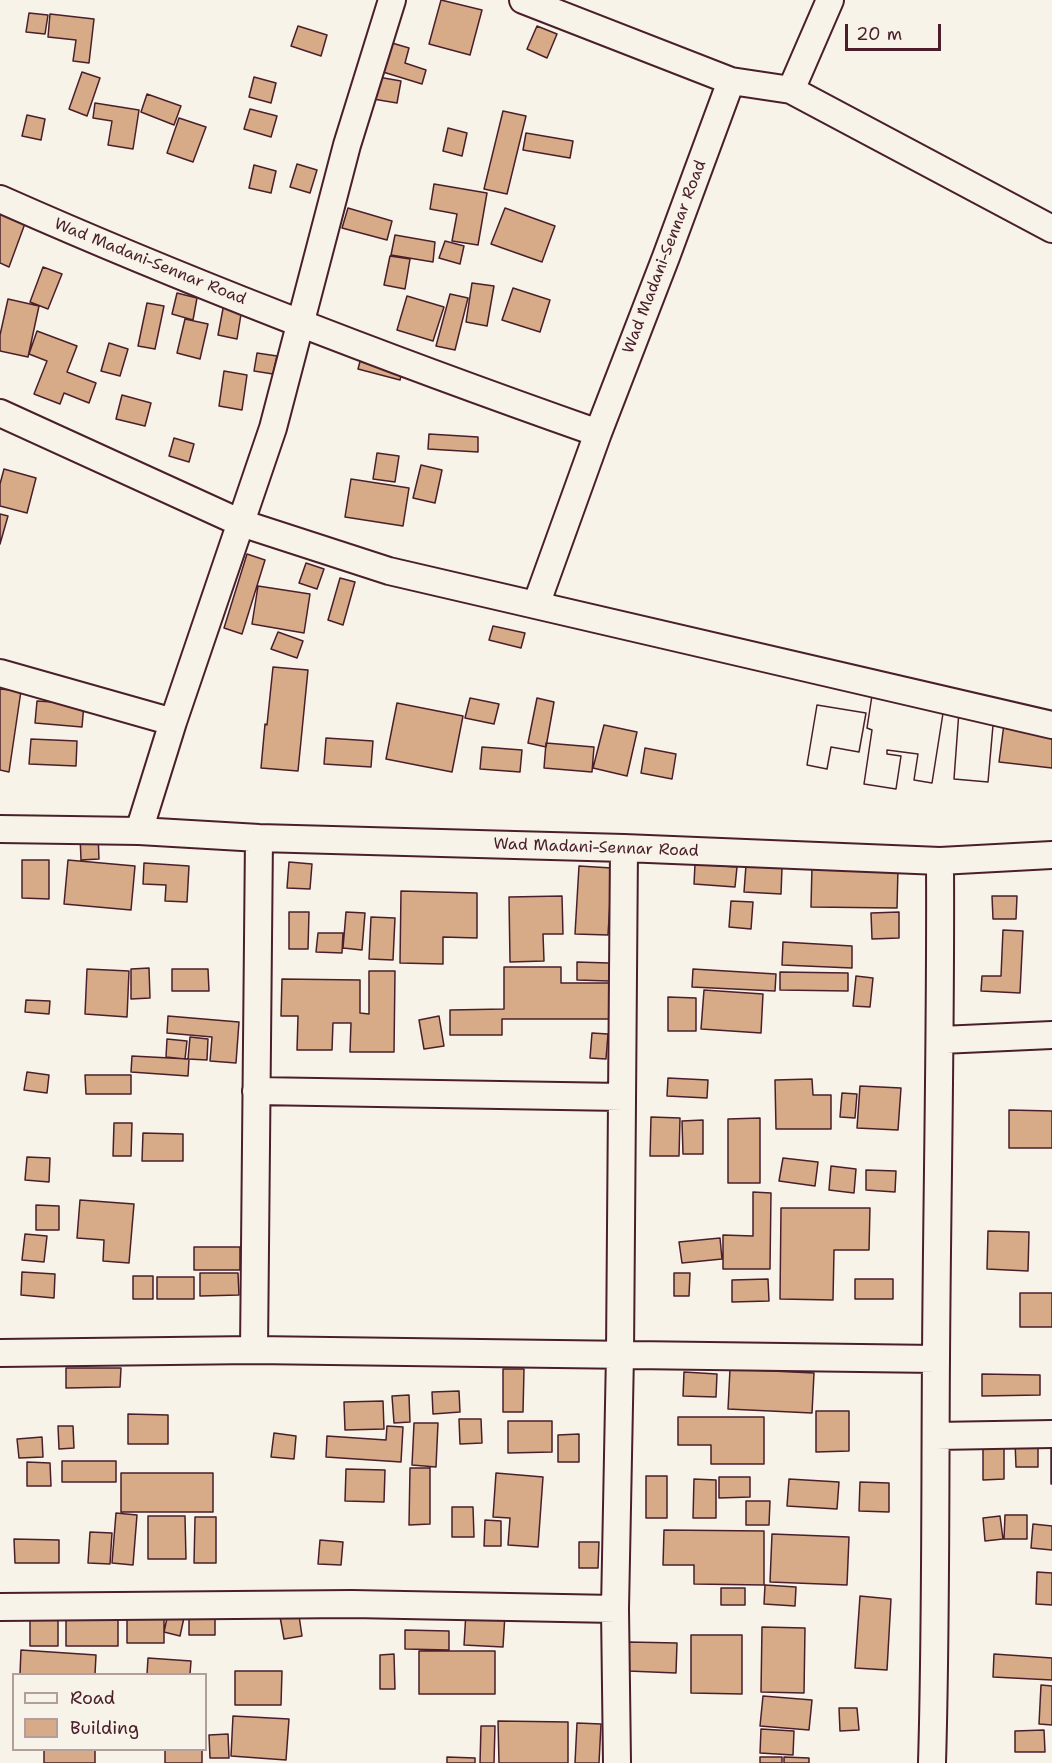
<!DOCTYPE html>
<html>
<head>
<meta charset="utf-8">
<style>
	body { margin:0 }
	#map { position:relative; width:1052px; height:1763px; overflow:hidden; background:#f7f3e8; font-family:"Shantell Sans",sans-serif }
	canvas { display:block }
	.legend { position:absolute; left:12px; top:1673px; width:195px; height:78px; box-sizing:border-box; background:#f7f3e8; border:2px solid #b29e9c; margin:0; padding:8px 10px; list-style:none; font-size:18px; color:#4a1f2b }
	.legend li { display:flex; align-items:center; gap:12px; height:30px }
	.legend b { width:30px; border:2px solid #b29e9c }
	.scale { position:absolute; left:845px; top:24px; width:96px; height:27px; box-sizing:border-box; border:3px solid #4a1f2b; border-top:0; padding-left:8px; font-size:18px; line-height:21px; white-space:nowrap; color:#4a1f2b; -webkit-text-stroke:4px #f7f3e8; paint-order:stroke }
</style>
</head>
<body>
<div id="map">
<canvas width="1052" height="1763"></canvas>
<ul class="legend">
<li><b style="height:8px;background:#f7f3e8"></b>Road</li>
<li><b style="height:16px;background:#d7aa88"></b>Building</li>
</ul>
<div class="scale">20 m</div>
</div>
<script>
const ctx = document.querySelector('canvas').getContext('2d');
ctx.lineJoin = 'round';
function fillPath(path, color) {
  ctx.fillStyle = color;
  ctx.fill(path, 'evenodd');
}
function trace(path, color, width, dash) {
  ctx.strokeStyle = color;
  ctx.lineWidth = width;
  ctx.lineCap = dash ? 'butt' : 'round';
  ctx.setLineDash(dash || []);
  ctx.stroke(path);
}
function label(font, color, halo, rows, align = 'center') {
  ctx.font = font + ' "Shantell Sans",sans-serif';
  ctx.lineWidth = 5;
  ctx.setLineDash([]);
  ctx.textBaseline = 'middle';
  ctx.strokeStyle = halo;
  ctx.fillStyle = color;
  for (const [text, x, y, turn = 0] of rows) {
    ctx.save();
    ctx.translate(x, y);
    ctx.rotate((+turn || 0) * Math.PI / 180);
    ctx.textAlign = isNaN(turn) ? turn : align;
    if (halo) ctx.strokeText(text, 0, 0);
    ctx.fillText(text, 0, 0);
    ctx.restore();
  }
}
const building = new Path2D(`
	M441 0 482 10 470 55 429 44Z
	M29 13 48 15 45 34 26 32Z
	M50 14 94 19 89 63 73 61 76 40 48 37Z
	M298 26 327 35 321 56 291 46Z
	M537 26 557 34 547 58 527 49Z
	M392 43 409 48 405 63 426 70 422 84 383 72Z
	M82 72 100 78 87 116 69 109Z
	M254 77 276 83 271 103 249 97Z
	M378 77 401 81 397 103 373 99Z
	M147 94 181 106 174 125 141 112Z
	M95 103 139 110 133 149 108 145 112 121 93 118Z
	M250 109 277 116 271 137 244 129Z
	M503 111 526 116 507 194 484 189Z
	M27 115 45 119 41 140 22 136Z
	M179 118 206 127 193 162 167 153Z
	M448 128 467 133 462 156 443 151Z
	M526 133 573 141 570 158 523 150Z
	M297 164 317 170 310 193 290 187Z
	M254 165 276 171 271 193 249 188Z
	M434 184 487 193 478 245 452 241 457 214 430 209Z
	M348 208 392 221 387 240 342 228Z
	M505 208 555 226 542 262 491 244Z
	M0 209 27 218 9 267 0 263Z
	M395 235 435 242 433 262 391 255Z
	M445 241 464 246 460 264 439 258Z
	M390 256 410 259 405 289 384 285Z
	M43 267 62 274 48 309 30 302Z
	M472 283 494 286 487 326 466 322Z
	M513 288 550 300 540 332 502 320Z
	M177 293 197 298 193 320 172 314Z
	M450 294 468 298 455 350 436 346Z
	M407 296 444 307 433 341 397 330Z
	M225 298 243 302 237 339 218 335Z
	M8 299 39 306 28 357 0 351V335Z
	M147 303 164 306 155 349 138 346Z
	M185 319 208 324 200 359 177 353Z
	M37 331 77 346 67 372 96 383 89 403 64 393 60 404 34 394 47 361 29 354Z
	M109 343 128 349 120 376 101 371Z
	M257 353 277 356 273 374 254 371Z
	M362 354 404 364 400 380 358 369Z
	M224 371 247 375 242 410 219 406Z
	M122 395 151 403 145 426 116 419Z
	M429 434 478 437V452L428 449Z
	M174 438 194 444 189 462 169 456Z
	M377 453 399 456 395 482 373 479Z
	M421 465 442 470 435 503 413 498Z
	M4 469 36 478 27 513 0 506V484Z
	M351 479 409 488 403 526 345 517Z
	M0 514 8 516 0 544Z
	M247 554 265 560 242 634 224 628Z
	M306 563 324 569 317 589 299 583Z
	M340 578 355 582 343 625 328 620Z
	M258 586 310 594 304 633 252 624Z
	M493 626 525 633 521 648 489 640Z
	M278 632 303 641 297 658 271 649Z
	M273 667 308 670 298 771 261 768 265 724 267 725Z
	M0 689 21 691 9 772 0 770Z
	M873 689 944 707 932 783 914 780 918 754 887 750V754L901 756 896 789 864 784 872 730 867 728Z
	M873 689 944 707 932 783 914 780 918 754 887 750V754L901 756 896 789 864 784 872 730 867 728Z
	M470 698 499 704 494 724 465 718Z
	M537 698 554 702 546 747 528 743Z
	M37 701 84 704 82 727 35 723Z
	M397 703 463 716 452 772 386 759Z
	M817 705 866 713 859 752 831 747 827 769 807 765Z
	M817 705 866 713 859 752 831 747 827 769 807 765Z
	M959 711 994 714 988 782 954 779Z
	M959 711 994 714 988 782 954 779Z
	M1004 724 1052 729V768L999 762Z
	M604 725 637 732 627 776 593 768Z
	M326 738 373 741 371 767 324 764Z
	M31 739 77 741 76 766 29 764Z
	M546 743 594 747 592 772 544 768Z
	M482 747 522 750 520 772 480 769Z
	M645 748 676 754 672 779 641 773Z
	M98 834 99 859 81 860 80 835Z
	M22 860H49V899L22 898Z
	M68 860 135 866 131 910 64 904Z
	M289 862 312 864 310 889 287 888Z
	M144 863 189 866 187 902 165 901 166 885 143 884Z
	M695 864 737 867 735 887 694 884Z
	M746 865 782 868 781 894 744 892Z
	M579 866 612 868 608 935 575 934Z
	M812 866 898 868 897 908 811 907Z
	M401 891 477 893V938L443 937V964L400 963Z
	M562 896 563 934H543L544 961 510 962 509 897Z
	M992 896H1017L1016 919H993Z
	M731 901 753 902 751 929 729 927Z
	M289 912H309L308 949H289Z
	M346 912 365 913 362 950 343 948Z
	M899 912V938L872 939 871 913Z
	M371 917 395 918 393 960 369 959Z
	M1003 930 1023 931 1020 993 981 991 982 976H1001Z
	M318 933H343L342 953 316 952Z
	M783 942 852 946V968L782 965Z
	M577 962 609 963V981L577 980Z
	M504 967H561V983H610V1019H502V1035H450V1010L504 1009Z
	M149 968 150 998 131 999V969Z
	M87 969 129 971 127 1017 85 1014Z
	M172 969H208L209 991H172Z
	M693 969 776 974 775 991 692 987Z
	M369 971H395L394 1052H350L351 1023H333L332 1050H297L298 1016H281L282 979 360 980V1013L369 1014Z
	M780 972 848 973V991L780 990Z
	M856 976 873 978 870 1007 853 1006Z
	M704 990 763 994 761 1033 701 1029Z
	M668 997 696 998V1031H668Z
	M26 1000 50 1001 49 1014 25 1012Z
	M168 1016 239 1022 236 1063 210 1061 212 1037 167 1033Z
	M439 1016 444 1046 424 1049 419 1020Z
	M592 1033 608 1034 606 1059 590 1058Z
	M190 1037 208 1039 207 1060 188 1059Z
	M167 1039 187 1041 185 1059 166 1057Z
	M132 1056 189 1059 188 1076 131 1072Z
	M27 1072 49 1075 47 1093 24 1090Z
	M85 1075H131V1094H86Z
	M668 1078 708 1080 707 1098 667 1096Z
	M812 1079 813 1095H831V1129H776L775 1080Z
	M860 1086 901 1088 898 1130 857 1128Z
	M842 1093 857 1094 855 1118 840 1117Z
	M1009 1110 1052 1111V1148H1009Z
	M651 1117 680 1118 679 1156H650Z
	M760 1118V1183H728V1119Z
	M703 1120V1154H683L682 1121Z
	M114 1123H132L131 1156H113Z
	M143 1133 183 1134V1161H142Z
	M27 1157 50 1158 49 1182 25 1180Z
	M783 1158 818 1162 815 1186 779 1181Z
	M831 1166 856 1169 854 1193 829 1190Z
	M866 1170 896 1171 895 1192 866 1190Z
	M753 1192 771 1193 770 1269H723V1235L753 1236Z
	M80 1200 134 1204 129 1263 103 1261 104 1240 77 1238Z
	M36 1205 59 1206V1230H36Z
	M781 1208H870L869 1250H834L833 1300 780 1299Z
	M988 1231 1029 1232 1028 1271 987 1269Z
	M25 1234 47 1236 44 1262 22 1260Z
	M720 1238 722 1259 682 1263 679 1242Z
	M194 1247H240V1270H194Z
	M22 1272 55 1274 54 1298 21 1295Z
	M200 1273H238L239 1295 200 1296Z
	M674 1273H690L689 1296H674Z
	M133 1276H153V1299H133Z
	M157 1277H194V1299H157Z
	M768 1279 769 1301 732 1302V1280Z
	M855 1279H893V1299H855Z
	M1020 1293H1052V1327H1020Z
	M66 1368H121L120 1387 66 1388Z
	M503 1369H524L523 1412H503Z
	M730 1369 814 1373 812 1413 728 1409Z
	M684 1372 717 1374 716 1397 683 1396Z
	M982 1374 1040 1375V1395L982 1396Z
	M459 1391 460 1412 433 1414 432 1392Z
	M409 1395 410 1422 394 1423 392 1396Z
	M383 1401 384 1429 345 1430 344 1402Z
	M816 1411H849V1451L816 1452Z
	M128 1414 168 1415V1444H128Z
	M678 1417H764V1464H711V1445H678Z
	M459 1419H481L482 1443 460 1444Z
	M508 1421H552V1452L508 1453Z
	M414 1423H438L436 1467 412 1465Z
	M58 1426H73L74 1448 59 1449Z
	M387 1426 403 1427 401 1462 326 1457 327 1436 386 1440Z
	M274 1433 296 1436 294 1459 271 1457Z
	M579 1434V1462H558V1435Z
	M42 1437 43 1457 19 1458 17 1439Z
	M983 1441H1004V1479L983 1480Z
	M1015 1441H1038V1467H1016Z
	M1051 1441H1052V1484H1051Z
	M62 1461H116V1482H62Z
	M27 1462 50 1463 51 1486H27Z
	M410 1468H430V1524L409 1525Z
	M346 1469 385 1470 384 1502 345 1501Z
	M121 1473H213V1512H121Z
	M496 1473 543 1477 538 1547 508 1545 510 1518 493 1517Z
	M646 1476H667V1518H646Z
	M719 1477H750V1497L719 1498Z
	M694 1479 716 1480V1518H693Z
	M789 1479 839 1482 837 1509 787 1506Z
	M860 1482 889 1483V1512L859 1511Z
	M746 1501H770L769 1525H746Z
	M452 1507H473L474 1537H452Z
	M116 1513 137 1515 133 1565 112 1563Z
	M1005 1515H1027V1539H1004Z
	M148 1516H185L186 1559H148Z
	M1000 1516 1003 1539 985 1541 983 1518Z
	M195 1517H216V1563H194Z
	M485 1520 501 1521V1546H484Z
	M1033 1524 1052 1526V1550L1031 1548Z
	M664 1530 764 1531V1585L694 1584V1565H663Z
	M90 1532 112 1533 110 1564 88 1563Z
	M772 1534 849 1537 847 1585 770 1582Z
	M14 1539 59 1540V1563H15Z
	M320 1540 343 1542 341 1565 318 1564Z
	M579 1542H599L598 1568H579Z
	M1037 1572 1052 1573V1605L1036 1604Z
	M765 1585 796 1587 795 1606 764 1604Z
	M721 1588H745V1605H721Z
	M860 1596 891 1599 887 1670 855 1668Z
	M189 1608H215V1635H189Z
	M169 1609 185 1613 180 1636 164 1632Z
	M298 1609 302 1636 284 1639 279 1611Z
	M127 1610H164V1643H127Z
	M30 1611H58V1646H30Z
	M66 1611H118V1646H66Z
	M466 1612 505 1614 503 1647 464 1645Z
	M762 1627 805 1628 804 1693 761 1692Z
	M405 1630 449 1631V1650L405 1649Z
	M691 1635H742V1694L691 1693Z
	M629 1642 677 1643 676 1673 628 1671Z
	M21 1650 96 1655 95 1674H20Z
	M419 1651H495V1694H419Z
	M394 1654 395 1689H380V1655Z
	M994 1654 1052 1658V1680L993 1677Z
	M148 1658 191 1661 190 1674H147Z
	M235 1671H282L281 1705H235Z
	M1041 1685 1052 1686V1725L1039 1724Z
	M763 1696 812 1700 809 1730 760 1726Z
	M839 1708H857L859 1730 840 1731Z
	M233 1716 289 1719 286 1760 231 1756Z
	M498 1721 568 1722V1763H499Z
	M577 1723 601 1724 599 1763H575Z
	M481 1726H495L494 1763H480Z
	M761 1729 794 1731 793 1755 760 1753Z
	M1044 1730 1045 1752H1015V1731Z
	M228 1734 229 1758H210L209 1735Z
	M44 1750H95V1763H44Z
	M165 1750H202V1763H165Z
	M447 1757 475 1758V1763H447Z
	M760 1757H782V1763H760Z
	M784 1757 809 1758V1763H784Z`);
fillPath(building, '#d7aa88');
trace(building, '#4a1f2b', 1.5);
const minor = new Path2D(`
	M523 0 731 81 791 90 1052 229
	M791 90 830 0
	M0 199C196 286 396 362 598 433
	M0 413 241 523 389 571 1052 725
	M536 605 598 433 666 257 731 81
	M0 673 173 722
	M0 829 139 831 259 838 624 848 940 861 1052 855
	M139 831 173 722 273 428 347 145 392 0
	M941 1040 1052 1035
	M256 1091 622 1097
	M254 1350 259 838
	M0 1353 254 1350 936 1359
	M936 1436 1052 1434
	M0 1607 352 1604 615 1609
	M617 1763 615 1609 620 1354 624 848
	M932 1763C936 1628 935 1494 936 1359 937 1193 941 1027 940 861`);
trace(minor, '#4a1f2b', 30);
trace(minor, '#f7f3e8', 26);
label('16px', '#4a1f2b', '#f7f3e8', [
	["Wad Madani-Sennar Road",665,257,-69],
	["Wad Madani-Sennar Road",150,262,22],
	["Wad Madani-Sennar Road",596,848,2]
]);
</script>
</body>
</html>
